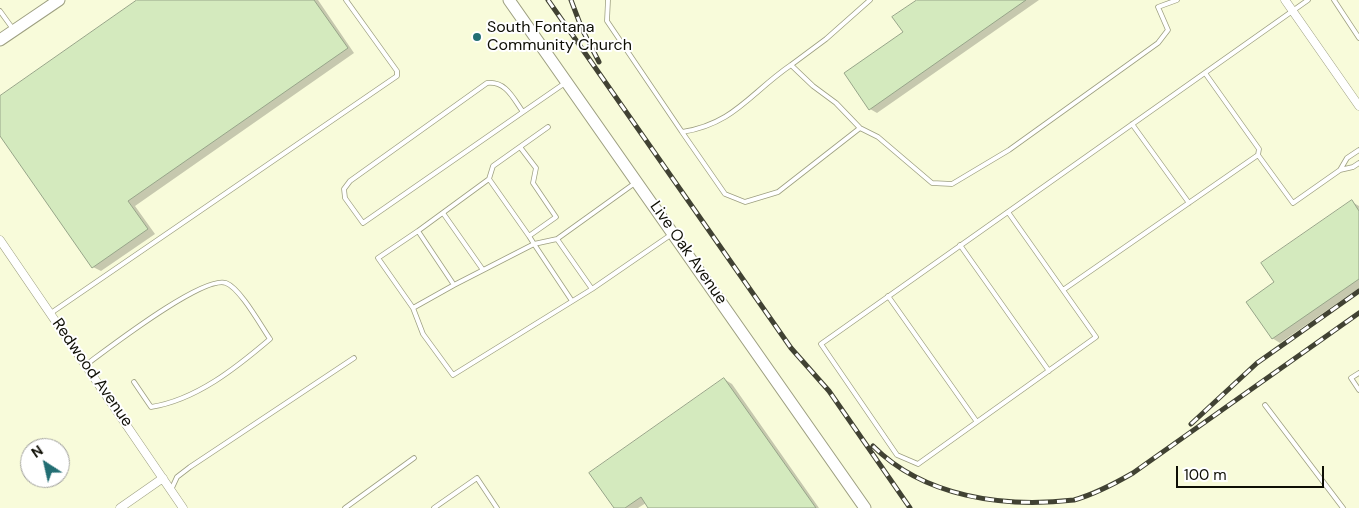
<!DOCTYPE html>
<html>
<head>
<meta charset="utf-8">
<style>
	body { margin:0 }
	#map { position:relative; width:1359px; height:508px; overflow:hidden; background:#f8fbda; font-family:"DM Sans",sans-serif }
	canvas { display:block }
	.north { position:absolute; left:20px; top:438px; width:50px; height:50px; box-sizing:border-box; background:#fff; border:1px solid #9f9f9b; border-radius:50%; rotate:325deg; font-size:14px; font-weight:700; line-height:20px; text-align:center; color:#0e0e04 }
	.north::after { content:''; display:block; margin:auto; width:18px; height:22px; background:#226e73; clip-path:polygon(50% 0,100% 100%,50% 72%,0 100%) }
	.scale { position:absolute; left:1176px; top:466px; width:148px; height:22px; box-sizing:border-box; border:2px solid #0e0e04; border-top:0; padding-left:6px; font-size:15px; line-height:18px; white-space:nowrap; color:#0e0e04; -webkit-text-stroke:4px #fff; paint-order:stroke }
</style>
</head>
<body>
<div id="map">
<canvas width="1359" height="508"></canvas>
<div class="north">N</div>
<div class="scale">100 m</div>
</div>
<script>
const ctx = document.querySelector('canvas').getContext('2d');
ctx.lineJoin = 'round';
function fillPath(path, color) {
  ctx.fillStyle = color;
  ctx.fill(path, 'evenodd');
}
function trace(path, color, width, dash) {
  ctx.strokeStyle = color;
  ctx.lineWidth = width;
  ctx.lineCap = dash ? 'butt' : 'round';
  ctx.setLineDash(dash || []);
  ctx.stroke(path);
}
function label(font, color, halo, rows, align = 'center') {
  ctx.font = font + ' "DM Sans",sans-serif';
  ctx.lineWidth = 4;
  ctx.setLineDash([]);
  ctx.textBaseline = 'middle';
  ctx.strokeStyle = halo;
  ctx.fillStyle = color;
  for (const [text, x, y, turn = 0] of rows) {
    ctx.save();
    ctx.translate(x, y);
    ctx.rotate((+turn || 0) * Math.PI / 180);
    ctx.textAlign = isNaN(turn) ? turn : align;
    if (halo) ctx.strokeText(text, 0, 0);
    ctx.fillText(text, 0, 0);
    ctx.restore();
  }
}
fillPath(new Path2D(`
	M139 0H318L354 53 135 206 155 234 101 271 93 267 0 134V97Z
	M919 0H1039L877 113 870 109Z
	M1352 202 1359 206V288L1280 343 1272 338 1276 283Z
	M724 379 732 384 819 508H650L646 503 638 508H616Z`), '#0003');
const building = new Path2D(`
	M137 0H314L348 48 128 201 148 229 92 268 0 136V96Z
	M917 0H1026L869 110 844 73 903 32 892 17Z
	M1352 200 1359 211V279L1272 339 1246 302 1274 282 1261 263Z
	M724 378 816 508H648L641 497 625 508H614L589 473Z`);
fillPath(building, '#d4eabe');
trace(building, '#97a589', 1);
const lane = new Path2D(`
	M608 0 607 21 682 132C734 124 750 93 791 65
	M870 0 826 39 791 65 813 86 836 103 860 128 878 137 932 183 952 184 1009 150 1158 43 1168 30 1158 7 1177 0
	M1334 0 1359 38
	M0 11 13 29
	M1205 73 1259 149 1258 155
	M523 112 363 223 345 198 344 189 350 181 487 83C506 81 513 98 523 112L565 83
	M1132 124 1189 203
	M682 132 725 194 745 202 778 192 860 128
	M520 147 536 168 533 183 556 217 529 236
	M1340 170 1353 167 1359 163
	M489 179 493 166 548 127
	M635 183 557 239 592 289 672 234
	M1008 212 1096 337 918 464 897 455 821 344 1308 0
	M443 213 483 270
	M418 231 378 258 413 308 454 285
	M557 239 534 244 454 285 418 231 489 179 529 236 534 244 572 301
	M960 245 1049 371
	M1063 290 1258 155 1293 203 1340 170 1347 158 1359 150
	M888 296 977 422
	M413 308 423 334 453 375 592 289
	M51 313 397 76V71L346 0
	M87 364C109 348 203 275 226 283 240 288 261 326 270 339 236 368 196 400 151 407L134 382
	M1359 373 1351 378 1359 390
	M1265 405 1343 508
	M171 490 177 477 190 467 354 358
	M345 508 414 458
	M434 508 477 478 497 508`);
const street = new Path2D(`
	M1285 0 1359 106
	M0 240 183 508
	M120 508 163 478`);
const secondary = new Path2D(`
	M509 0 865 508
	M0 40 59 0`);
trace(lane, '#9d9f81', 5.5);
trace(street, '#9d9f81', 9);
trace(secondary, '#9d9f81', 13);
trace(lane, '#fff', 4);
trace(street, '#fff', 8);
trace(secondary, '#fff', 11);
const rail = new Path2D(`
	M548 0 791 348 829 391 910 508
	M571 0 582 29 599 62
	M1191 424 1257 363 1359 291
	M873 446C924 497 1003 508 1074 500 1095 494 1114 484 1133 473L1359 313`);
trace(rail, '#414233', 5);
trace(rail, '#fff', 3, [9]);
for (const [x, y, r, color] of [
	[477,37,5,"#226e73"]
]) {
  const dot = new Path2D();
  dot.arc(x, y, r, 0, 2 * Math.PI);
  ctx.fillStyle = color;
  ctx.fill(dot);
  trace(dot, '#fff', 2);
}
label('16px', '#0e0e04', '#fff', [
	["South Fontana",487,28],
	["Community Church",487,46]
], 'left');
label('16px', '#0e0e04', '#fff', [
	["Live Oak Avenue",688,253,55],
	["Redwood Avenue",92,373,55]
]);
</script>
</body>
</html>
